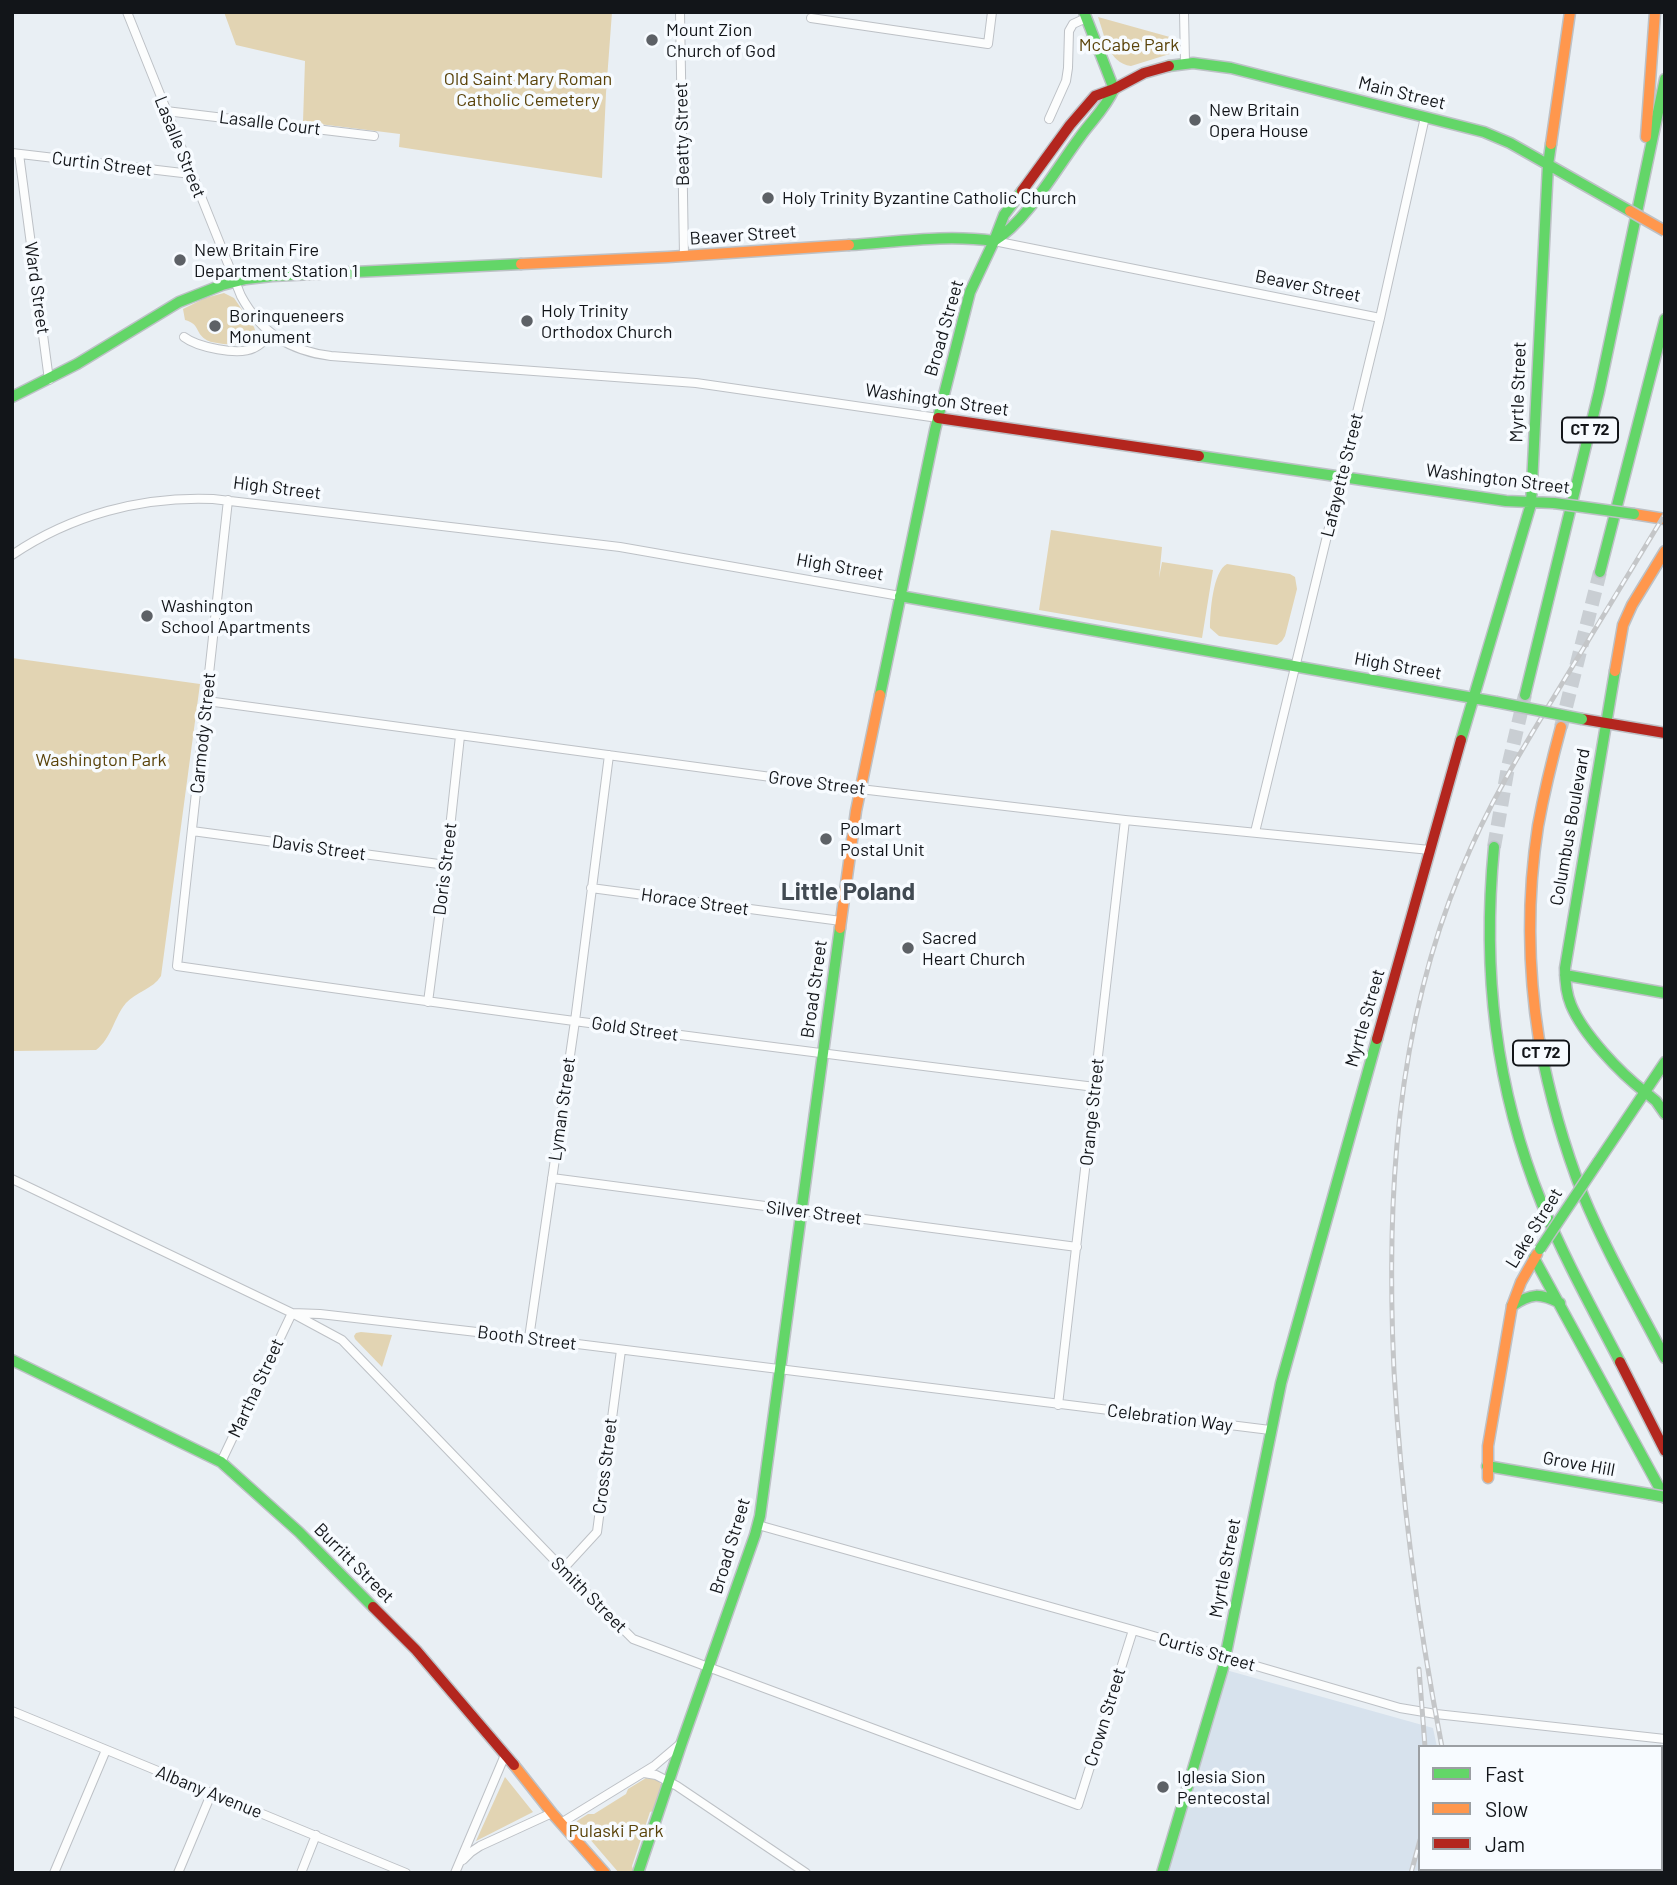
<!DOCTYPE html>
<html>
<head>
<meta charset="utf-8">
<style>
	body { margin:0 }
	#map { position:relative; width:1677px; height:1885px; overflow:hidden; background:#e9eff4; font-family:Barlow,sans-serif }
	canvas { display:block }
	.frame { position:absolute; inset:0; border:14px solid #121519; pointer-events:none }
	.legend { position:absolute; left:1418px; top:1745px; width:245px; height:126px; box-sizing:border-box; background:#f7fbff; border:2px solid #9b9fa3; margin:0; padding:9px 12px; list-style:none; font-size:21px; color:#121519 }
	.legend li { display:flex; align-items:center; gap:14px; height:35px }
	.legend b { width:35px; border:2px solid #9b9fa3 }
</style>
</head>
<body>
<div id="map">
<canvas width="1677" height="1885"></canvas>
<div class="frame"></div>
<ul class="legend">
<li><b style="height:9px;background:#63d668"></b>Fast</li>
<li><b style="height:9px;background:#ff974d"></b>Slow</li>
<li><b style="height:9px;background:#b3261e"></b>Jam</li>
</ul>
</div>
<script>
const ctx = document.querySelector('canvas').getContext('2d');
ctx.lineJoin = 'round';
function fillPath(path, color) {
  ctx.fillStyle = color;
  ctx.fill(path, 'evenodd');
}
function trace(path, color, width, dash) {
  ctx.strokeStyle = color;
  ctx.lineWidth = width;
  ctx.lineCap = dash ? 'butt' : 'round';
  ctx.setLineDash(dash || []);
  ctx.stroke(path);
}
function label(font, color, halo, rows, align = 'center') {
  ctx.font = font + ' Barlow,sans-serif';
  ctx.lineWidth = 7;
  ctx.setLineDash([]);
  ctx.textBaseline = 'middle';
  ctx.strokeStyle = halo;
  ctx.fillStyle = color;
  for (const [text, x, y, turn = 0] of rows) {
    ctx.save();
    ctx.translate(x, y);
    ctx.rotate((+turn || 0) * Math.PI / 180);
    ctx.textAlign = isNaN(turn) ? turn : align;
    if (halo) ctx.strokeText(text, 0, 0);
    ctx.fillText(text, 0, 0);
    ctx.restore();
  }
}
fillPath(new Path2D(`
	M1226 1670 1433 1728 1437 1747H1420V1869H1462L1463 1873H1166Z`), '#d7e2ed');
fillPath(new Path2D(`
	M224 12H612L606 93 602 178 399 147 400 134 303 122 305 61 236 45Z
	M1098 17 1177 39 1176 52 1131 66C1108 63 1105 36 1098 17Z
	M224 293 234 298 254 327 256 333 255 337 250 344C240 345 212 345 205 339 195 332 200 324 185 320L183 309 205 298Z
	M1051 530 1162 547 1159 578 1162 562 1213 570 1202 638 1039 610Z
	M1227 564 1290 574 1295 577 1297 589 1285 636 1282 641 1277 645 1219 636 1210 628C1210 612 1213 571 1227 564Z
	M12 658 200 684 161 976C153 989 136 992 126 1003 114 1017 112 1038 96 1050L12 1051Z
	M361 1332 392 1335 382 1367 355 1339 354 1336 356 1333Z
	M505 1777 533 1812 476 1841Z
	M646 1778 658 1780 663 1787 657 1810 650 1812 632 1866 634 1873H619L576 1823 577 1821 588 1814H594L626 1794 628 1789Z`), '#e2d4b3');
trace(new Path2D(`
	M1561 727 1600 572
	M1494 847 1508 767 1525 695`), '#c9ced3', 14, [14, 7]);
const street = new Path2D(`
	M127 12 241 296C261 333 290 351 331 356L696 383 938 418
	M680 12 684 256
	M1184 12 1185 63
	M811 18 988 44 992 12
	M166 111 374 136
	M1049 119 1066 81 1068 68 1069 31 1073 24 1086 18
	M12 153 191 174
	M19 154 49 380
	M994 241 1380 318
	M184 337C197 347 238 356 254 348 261 345 266 339 272 334
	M228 500 177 966C482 1010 788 1050 1095 1087
	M12 555C71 515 142 496 213 499L620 547 900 596
	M207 701 860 789 1125 820 1430 850
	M192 831 446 865
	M1255 832 1380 318 1425 117
	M591 888 841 921
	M428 1002 446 865 460 736
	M552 1178 1077 1247
	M12 1179 292 1313 320 1314 529 1338 1270 1430
	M529 1338 575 1021 609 755
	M1058 1405 1125 820
	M221 1462 292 1313 342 1340 563 1569 633 1639 1078 1805 1133 1630
	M758 1525 1133 1630 1400 1708 1436 1714 1665 1739
	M563 1569 597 1532 621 1350
	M12 1711 406 1873
	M644 1773 656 1775 677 1786 806 1873
	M561 1823 654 1766 680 1744
	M463 1860 471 1852 480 1846 552 1813
	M54 1873 106 1750
	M178 1873 212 1792
	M301 1873 316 1835
	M455 1873 505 1755`);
const fast = new Path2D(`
	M1084 12 1114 89
	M1169 66 1193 63 1231 68 1484 132 1510 143 1630 211
	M994 241C1027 221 1056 169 1080 137 1092 120 1105 109 1114 89
	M849 245C897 242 946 234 994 241
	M12 397 77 364 179 302 222 285 246 279 272 276 521 264
	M1199 456 1506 501 1554 503
	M1600 572 1665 319
	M900 596 1496 702
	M1615 671 1565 968C1565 981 1566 993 1571 1005 1583 1034 1620 1073 1645 1092
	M880 695 935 430 970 292 994 241 1004 215 1022 191
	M1525 695 1599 392 1665 79
	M1461 740 1531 504 1548 165 1551 144
	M1494 847C1482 971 1495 1088 1542 1204 1564 1258 1593 1310 1620 1362
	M1565 975 1665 993
	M1539 1040C1549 1093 1563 1144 1583 1195 1606 1251 1637 1304 1665 1358
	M1645 1092 1656 1101 1665 1114
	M1598 1162 1665 1062
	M1534 1258 1665 1498
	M1512 1306C1531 1293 1540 1293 1560 1303
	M12 1360 221 1462 299 1532 373 1607
	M1487 1466 1649 1494
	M638 1873 681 1745 755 1535 760 1516 840 928
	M1162 1873 1223 1668 1281 1383 1377 1039`);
const slow = new Path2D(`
	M1646 137 1655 12
	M1551 144 1570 12
	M521 264 668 257 849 245
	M1634 514 1665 519
	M1615 671 1623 625 1632 605 1665 551
	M840 928 856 811 880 695
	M1539 1040C1528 970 1527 896 1538 826 1544 793 1552 760 1561 727
	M1488 1478V1446L1512 1306 1521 1282 1537 1254
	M514 1765 552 1813 605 1873`);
const jam = new Path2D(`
	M1022 191 1070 125 1095 96 1114 89 1144 73 1169 66
	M938 418 1199 456
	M1582 719 1665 733
	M1377 1039 1461 740
	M1620 1362 1665 1451
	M373 1607 416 1650 514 1765`);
trace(street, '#bdc1c6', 10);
trace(fast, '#bdc1c6', 13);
trace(slow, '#bdc1c6', 13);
trace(jam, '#bdc1c6', 13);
trace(street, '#fcfdfd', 8);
trace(fast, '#63d668', 10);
trace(slow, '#ff974d', 10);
trace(jam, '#b3261e', 10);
const rail = new Path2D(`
	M1419 1669 1425 1747
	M1442 1747C1418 1623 1401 1497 1394 1371 1386 1201 1395 1030 1461 871 1487 806 1524 746 1560 687 1595 629 1630 571 1665 514
	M1469 1869 1471 1873
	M1411 1873 1420 1840`);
trace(rail, '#c4c6c8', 5);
trace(rail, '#f7fbff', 2.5, [8]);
const fastBridge = new Path2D(`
	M1554 503 1634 514
	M1496 702 1582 719
	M1540 1249 1598 1162
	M1649 1494 1665 1497`);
const slowBridge = new Path2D(`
	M1630 211 1665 231`);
trace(fastBridge, '#bdc1c6', 13, []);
trace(slowBridge, '#bdc1c6', 13, []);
trace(fastBridge, '#63d668', 10);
trace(slowBridge, '#ff974d', 10);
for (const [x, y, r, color] of [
	[652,40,7,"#5d6166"],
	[1195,120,7,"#5d6166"],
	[768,198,7,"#5d6166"],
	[180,260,7,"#5d6166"],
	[527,321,7,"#5d6166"],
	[215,326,7,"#5d6166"],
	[147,616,7,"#5d6166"],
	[826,839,7,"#5d6166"],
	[908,948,7,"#5d6166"],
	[1163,1787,7,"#5d6166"]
]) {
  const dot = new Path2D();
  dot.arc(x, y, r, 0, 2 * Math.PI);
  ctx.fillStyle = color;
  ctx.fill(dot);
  trace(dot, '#f7fbff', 2.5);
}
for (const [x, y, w] of [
	[1590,430,56],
	[1541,1053,56]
]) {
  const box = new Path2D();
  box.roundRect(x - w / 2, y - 12.5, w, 25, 5);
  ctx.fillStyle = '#f7fbff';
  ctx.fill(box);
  trace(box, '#121519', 2);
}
label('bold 16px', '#121519', null, [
	["CT 72",1590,430],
	["CT 72",1541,1053]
]);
label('18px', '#121519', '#f7fbff', [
	["Mount Zion",666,30],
	["Church of God",666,51],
	["New Britain",1209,110],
	["Opera House",1209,131],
	["Holy Trinity Byzantine Catholic Church",782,198],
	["New Britain Fire",194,250],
	["Department Station 1",194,271],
	["Holy Trinity",541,311],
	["Orthodox Church",541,332],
	["Borinqueneers",229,316],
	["Monument",229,337],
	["Washington",161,606],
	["School Apartments",161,627],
	["Polmart",840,829],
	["Postal Unit",840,850],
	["Sacred",922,938],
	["Heart Church",922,959],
	["Iglesia Sion",1177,1777],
	["Pentecostal",1177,1798]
], 'left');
label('18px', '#5a430a', '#f7fbff', [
	["McCabe Park",1129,45],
	["Old Saint Mary Roman",528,79],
	["Catholic Cemetery",528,100],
	["Washington Park",101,760],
	["Pulaski Park",616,1831]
]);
label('18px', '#121519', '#f7fbff', [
	["Main Street",1402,93,14],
	["Lasalle Court",270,123,7],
	["Beatty Street",682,134,-91],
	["Lasalle Street",180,147,68],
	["Curtin Street",102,164,7],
	["Beaver Street",743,235,-4],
	["Beaver Street",1308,286,11],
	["Ward Street",37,288,82],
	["Broad Street",944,328,-74],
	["Myrtle Street",1518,392,-88],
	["Washington Street",937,400,8],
	["Lafayette Street",1342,475,-76],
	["Washington Street",1498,479,7],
	["High Street",277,488,7],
	["High Street",840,567,10],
	["High Street",1398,666,10],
	["Carmody Street",203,733,-84],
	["Grove Street",817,783,7],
	["Columbus Boulevard",1570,827,-80],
	["Davis Street",319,848,8],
	["Doris Street",445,869,-83],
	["Horace Street",695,902,8],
	["Broad Street",814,989,-82],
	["Myrtle Street",1365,1018,-74],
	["Gold Street",635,1029,8],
	["Lyman Street",562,1109,-82],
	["Orange Street",1092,1112,-84],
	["Silver Street",814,1213,7],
	["Lake Street",1534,1228,-58],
	["Booth Street",527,1338,7],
	["Martha Street",256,1388,-65],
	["Celebration Way",1170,1418,7],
	["Grove Hill",1579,1464,10],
	["Cross Street",605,1466,-83],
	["Broad Street",730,1546,-73],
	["Burritt Street",354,1563,45],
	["Myrtle Street",1225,1568,-79],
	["Smith Street",589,1595,45],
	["Curtis Street",1207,1652,16],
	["Crown Street",1105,1717,-73],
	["Albany Avenue",209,1792,22]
]);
label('bold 24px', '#414a52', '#f7fbff', [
	["Little Poland",848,892]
]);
</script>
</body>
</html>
